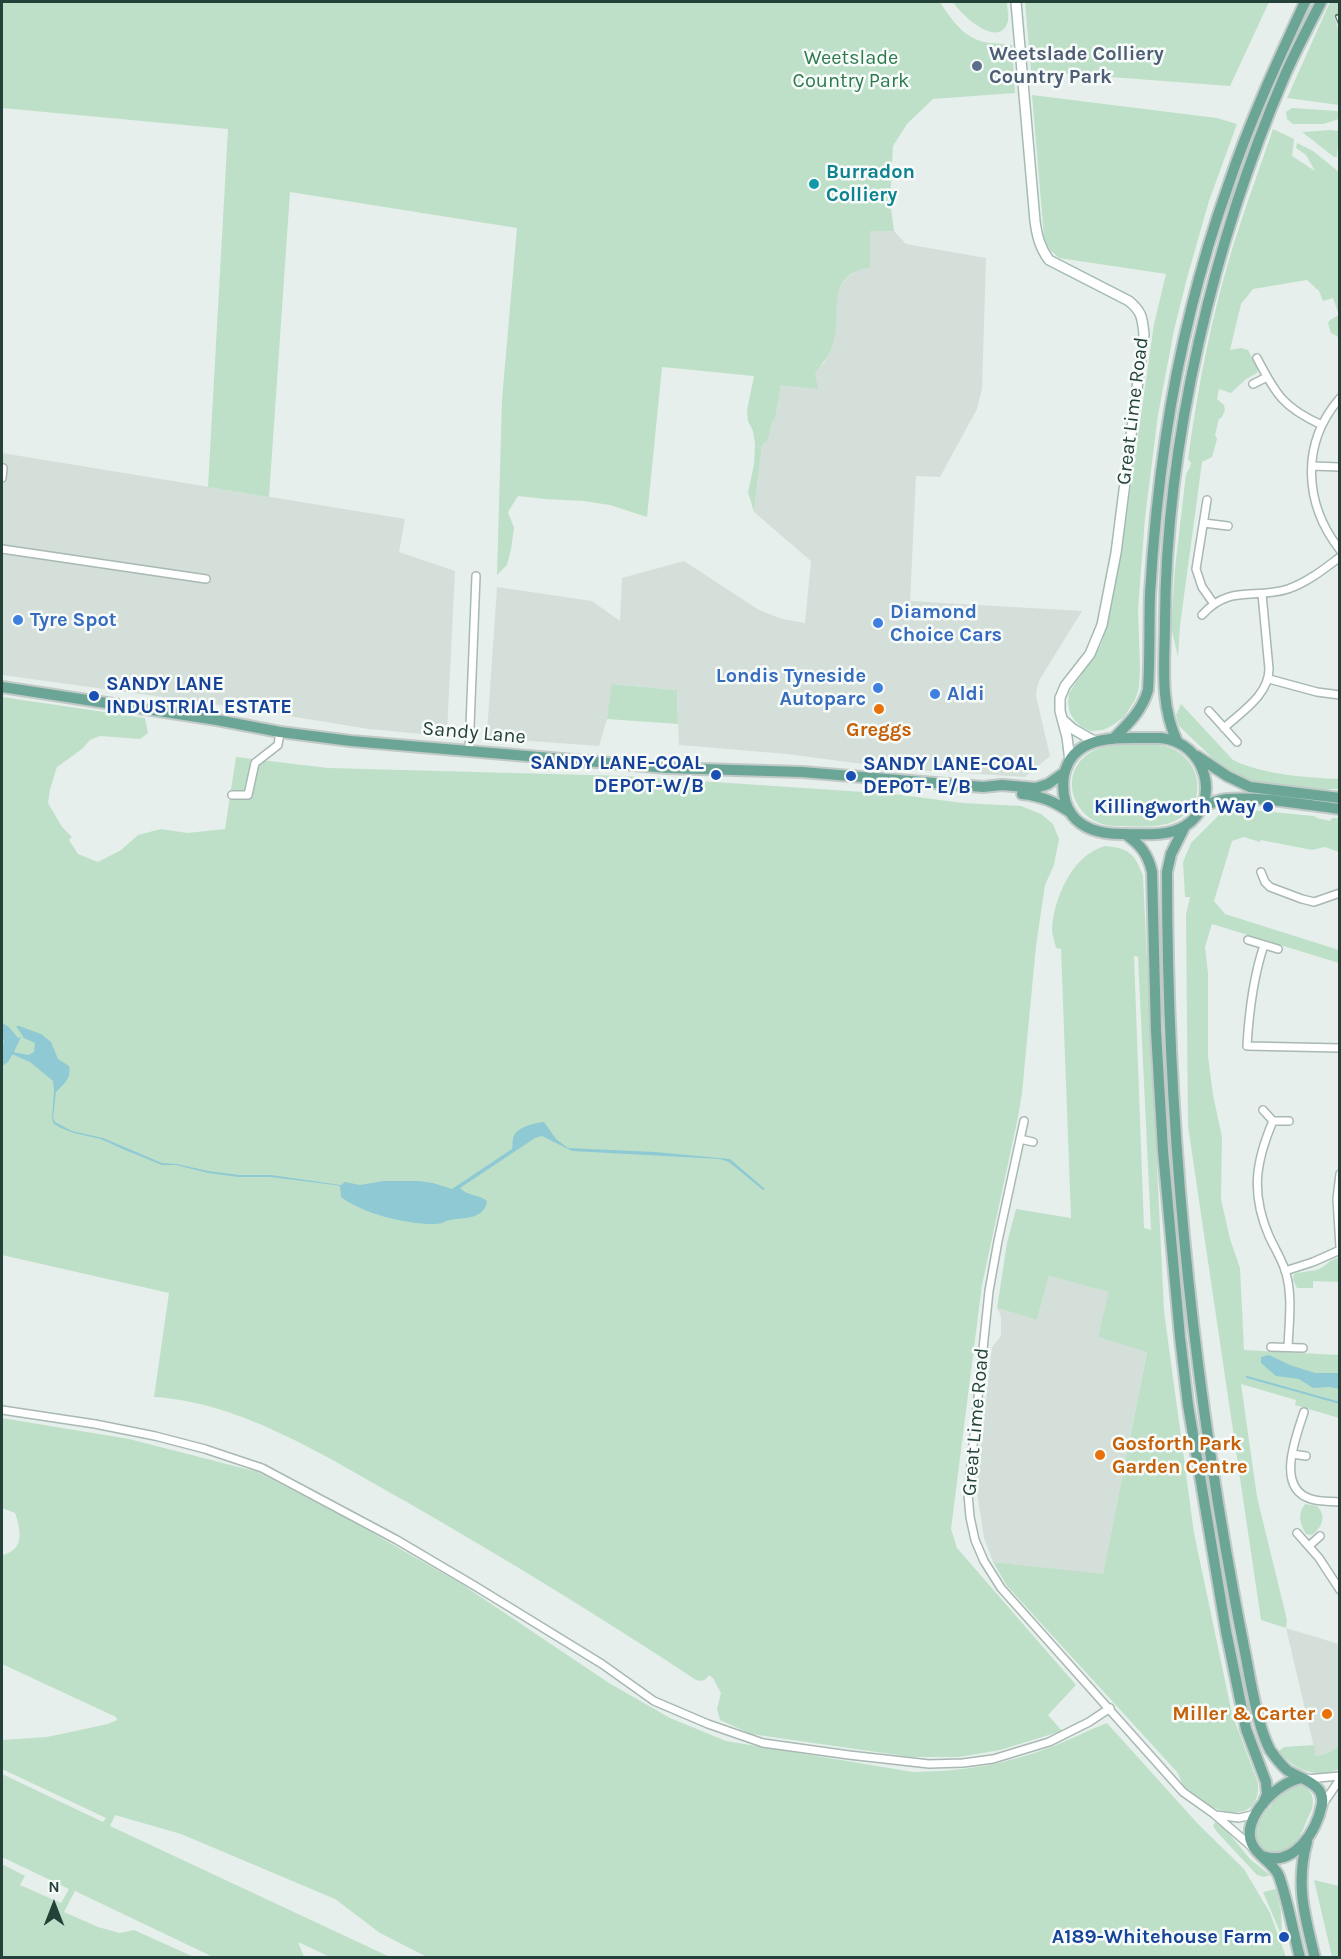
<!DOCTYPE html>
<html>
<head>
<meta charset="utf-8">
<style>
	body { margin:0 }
	#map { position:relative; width:1341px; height:1959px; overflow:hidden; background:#e6efeb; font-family:Karla,sans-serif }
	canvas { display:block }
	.frame { position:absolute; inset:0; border:3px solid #24423a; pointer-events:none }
	.north { position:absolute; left:24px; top:1875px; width:60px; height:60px; -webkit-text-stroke:4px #f7fbf9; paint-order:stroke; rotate:0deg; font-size:16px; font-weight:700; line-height:24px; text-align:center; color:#24423a }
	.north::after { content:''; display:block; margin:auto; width:21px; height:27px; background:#24423a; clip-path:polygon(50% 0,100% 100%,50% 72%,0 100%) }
</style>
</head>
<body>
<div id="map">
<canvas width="1341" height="1959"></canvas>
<div class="frame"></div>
<div class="north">N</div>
</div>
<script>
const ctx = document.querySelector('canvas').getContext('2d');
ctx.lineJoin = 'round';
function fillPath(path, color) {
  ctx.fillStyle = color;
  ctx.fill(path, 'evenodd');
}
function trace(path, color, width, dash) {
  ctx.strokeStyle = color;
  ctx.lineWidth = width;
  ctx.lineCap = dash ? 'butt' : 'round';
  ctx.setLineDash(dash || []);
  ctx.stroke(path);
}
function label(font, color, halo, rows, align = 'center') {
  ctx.font = font + ' Karla,sans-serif';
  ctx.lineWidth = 5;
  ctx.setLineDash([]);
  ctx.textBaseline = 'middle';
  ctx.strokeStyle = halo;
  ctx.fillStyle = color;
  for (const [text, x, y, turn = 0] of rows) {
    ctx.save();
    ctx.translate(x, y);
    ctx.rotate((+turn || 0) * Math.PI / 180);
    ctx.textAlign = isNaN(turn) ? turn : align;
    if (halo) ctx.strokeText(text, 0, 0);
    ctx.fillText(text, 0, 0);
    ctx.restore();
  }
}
fillPath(new Path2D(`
	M870 231H894L906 244 986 258 982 389 977 409 940 477 916 476 910 601 1082 611 1040 679 1037 687 1036 696 1050 756 1025 777 901 769 787 754 679 745 677 690 613 684 607 719 599 746 490 738 487 733 497 587 592 601 620 621 622 578 684 561 759 610 782 619 805 623 811 561 754 512 762 445 768 440 772 420H775L781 385 814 372 824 363 834 339 837 292 845 279 859 269Z
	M2 453 405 519 399 552 455 571 447 732 443 736 369 729 221 705 2 675Z
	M1049 1276 1110 1292 1147 1351 1103 1575 993 1562 984 1538 976 1486 992 1347 1001 1336V1316L997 1308 1037 1320Z
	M1286 1628 1339 1644V1746L1327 1753 1316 1756Z`), '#d4dfda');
fillPath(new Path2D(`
	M2 2H940C951 19 963 37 984 42 993 44 1002 43 1012 45L1015 93 933 99 907 124 893 146 890 201 894 231H870V267C824 276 842 310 834 340 831 353 823 363 815 373L818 389 781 385 775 420 772 421 768 440 762 445 754 512 748 492 754 465 755 444 753 431 748 421 747 410 754 376 662 367 647 517 610 505 584 501 545 499 518 496 508 512 514 528 511 549 507 565 497 575 502 399 517 228 290 192 269 497 208 487 228 129 2 108Z
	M953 2H1007C1007 7 1009 15 1008 21 1000 51 960 14 953 2Z
	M1025 2H1269L1230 86 1031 71Z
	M1330 2H1339V14L1334 15 1339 32V105L1287 98Z
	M1032 95 1217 118 1237 124 1209 201 1187 278 1174 330 1158 415 1145 518 1138 609 1140 668 1139 688 1135 700 1124 717 1113 725 1103 730 1091 731 1082 727 1075 721 1070 713 1068 703 1069 693 1101 645 1110 615 1126 520 1154 324 1166 274 1059 258 1048 248 1044 237Z
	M1292 108 1337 111 1339 112V119L1323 124H1293L1287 119 1286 112Z
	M1273 129 1294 139 1292 156 1315 171 1306 155 1296 148 1297 143 1313 151 1339 172V340L1337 336 1331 333 1328 323 1330 320 1339 315 1333 298 1323 301 1319 291 1307 280 1253 289 1241 304 1230 350 1241 348 1248 350 1258 369 1257 373 1246 379 1231 393 1219 389 1217 399 1224 405 1225 410 1222 417 1219 419 1215 435 1217 439 1212 457 1202 462 1180 626 1178 657 1171 627 1175 568 1186 474 1190 467 1191 463 1188 459C1198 386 1212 313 1234 243 1246 205 1260 167 1273 129Z
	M1331 130 1338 131 1339 133 1337 157H1334L1302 132Z
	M612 684 677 690 678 724 607 719Z
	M2 697 145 718 148 733 140 739 100 736 90 740 82 749 57 767 50 789 48 803 62 827 72 837 69 840 78 854 98 862 121 850 138 835 161 829 187 833 225 829 236 757 328 768 625 776 893 794 963 803 1021 806 1041 814 1053 824 1059 839 1054 865 1045 885 1036 946 1022 1093 1018 1117 982 1285 951 1529 957 1548 1076 1685 1048 1715 1062 1731 1000 1750 959 1757H911L751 1734 720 1720 717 1709 721 1693 713 1678 709 1675C706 1680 703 1682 696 1680 601 1617 504 1558 405 1501 330 1459 242 1402 154 1397L169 1293 2 1255Z
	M1181 704 1233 760C1260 774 1309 778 1339 779V789H1329L1328 793 1259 786 1226 771 1179 726 1176 715Z
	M1159 745C1200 750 1213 803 1175 821 1158 829 1133 826 1115 826 1072 825 1054 769 1095 750 1113 742 1140 745 1159 745Z
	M1240 809 1314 816 1317 818 1330 821 1332 818H1339V852L1325 847 1312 850 1261 840 1260 842 1244 837 1232 841 1214 901 1225 914 1339 950V963L1212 924 1205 947 1208 973V1056L1213 1095 1222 1137 1221 1199 1230 1239 1240 1268 1244 1350 1339 1355V1418L1295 1405 1296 1400 1241 1384 1257 1497 1287 1620 1286 1628 1261 1620 1188 1126 1186 915 1190 897H1185L1183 862 1191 843 1221 813Z
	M1105 846C1128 848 1135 853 1143 876L1164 1311 1194 1533 1232 1714 1258 1783C1261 1831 1205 1810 1185 1789 1182 1785 1180 1777 1177 1772L1007 1586 993 1562 1103 1574 1147 1352 1098 1337 1109 1292 1049 1276 1037 1320 997 1308 1007 1243 1016 1209 1071 1218 1061 949 1056 948C1055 942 1052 935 1052 929 1054 898 1072 855 1105 846ZM1134 956 1138 957 1151 1230 1144 1228Z
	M1337 1258 1339 1259V1282L1313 1281V1288H1297L1293 1280 1294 1274C1302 1271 1311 1272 1319 1269 1326 1266 1329 1260 1337 1258Z
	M2 1418 129 1439 258 1472 355 1523 460 1583 609 1683 670 1718 726 1741 913 1772C960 1772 1007 1764 1051 1747 1070 1740 1088 1730 1107 1723L1198 1824 1244 1869 1270 1913 1286 1957H427L380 1933 335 1899 181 1834 115 1815 110 1826 390 1957H330L298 1942 304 1957H213L75 1891 64 1912 98 1927 120 1933 134 1930 194 1957H2V1864L25 1876 20 1885 61 1903 69 1889 2 1857V1774L103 1822 106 1818 2 1769V1740L47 1737 108 1724 117 1720 116 1717 2 1664V1555C25 1550 21 1530 15 1513L2 1508Z
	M1305 1504 1317 1506C1327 1517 1322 1527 1312 1535L1306 1534C1300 1524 1297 1514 1305 1504Z
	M1314 1745 1316 1756 1327 1753 1339 1746V1769C1317 1779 1293 1770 1279 1751L1284 1747Z
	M1298 1784C1311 1788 1315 1796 1312 1809 1306 1821 1301 1838 1292 1847 1277 1862 1250 1848 1256 1826 1258 1818 1267 1811 1272 1804 1281 1793 1283 1787 1298 1784Z
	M1215 1822 1227 1831 1250 1859 1270 1875 1264 1877 1257 1875 1217 1832 1213 1826Z
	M1314 1880 1339 1886V1957H1332Z
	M1276 1889 1281 1911 1282 1931 1280 1932 1263 1892Z`), '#bfe0c8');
fillPath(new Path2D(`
	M2 1023 9 1027 18 1038 21 1037 14 1052 28 1055 34 1052 35 1043 24 1038 16 1026H19L41 1034 51 1042 58 1059 69 1066C72 1078 63 1085 56 1092L53 1118 55 1122 72 1131 103 1138 162 1163 177 1164 208 1171 239 1175H271L341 1185 345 1182 360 1185 383 1181H419L433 1183 452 1189 512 1149C513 1146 512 1142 513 1139 515 1127 534 1123 544 1122L556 1139 568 1148 655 1152 730 1159 765 1189 763 1190 729 1162 720 1159 572 1151 542 1136 535 1138 460 1188C467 1196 479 1194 487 1201 484 1220 465 1217 450 1220 445 1221 441 1224 436 1224 409 1225 363 1214 341 1197L340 1186 335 1185 270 1177H239L208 1173 176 1165H162L125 1150 101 1139 74 1133 61 1128 54 1124 52 1119 54 1091 53 1081 30 1062 14 1055H12L8 1062 2 1066V1048L4 1041 2 1037Z
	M1269 1355 1290 1365 1315 1373H1339V1389L1330 1387 1313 1388 1299 1379 1276 1376 1261 1363V1357Z`), '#8ec9d4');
trace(new Path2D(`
	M1247 1377 1340 1403`), '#8ec9d4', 2);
const minor = new Path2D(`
	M1257 358C1276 395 1284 408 1322 425
	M1253 384 1267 377
	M1340 398C1300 444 1304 504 1340 550
	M1312 466 1340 467
	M2 478 3 468
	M1207 500 1196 569 1202 587 1214 604
	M1204 523 1228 526
	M2 549 206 579
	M1202 615C1230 584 1254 600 1288 589 1308 582 1324 569 1340 557
	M1269 679 1317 692 1340 695
	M1209 711 1237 742
	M1224 728C1241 712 1269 695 1269 669L1262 594
	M469 751 476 576
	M232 795H248L255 763 278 745 280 732
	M1261 872 1265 882 1270 887 1302 899 1314 902 1340 893
	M1248 940 1278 949
	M1264 945C1253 978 1249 1011 1247 1046L1340 1048
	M1263 1110 1273 1121H1289
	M1024 1121 998 1241 989 1291 968 1494 970 1517 975 1540 984 1561 1001 1588 1183 1792 1214 1814 1252 1847
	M1273 1121C1255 1163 1251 1194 1269 1236 1274 1247 1281 1258 1285 1270 1293 1294 1289 1322 1288 1347
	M1020 1139 1033 1142
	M1340 1174 1337 1199 1340 1247
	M1285 1271 1313 1262 1340 1250
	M1271 1347 1303 1348
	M2 1410 95 1424 155 1436 205 1449 262 1468 397 1540 475 1586 602 1664 654 1701 708 1724 763 1743 849 1755 929 1764 963 1763 993 1759 1049 1742 1089 1722 1110 1708
	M1304 1412C1296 1437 1275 1488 1311 1499 1320 1502 1330 1501 1340 1502
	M1292 1454 1306 1456
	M1297 1533 1319 1558 1340 1590
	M1309 1546 1320 1536
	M1306 1779 1340 1776
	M1323 1804 1340 1779
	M1216 1815 1239 1818 1256 1814`);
const secondary = new Path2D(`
	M1016 2 1035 221C1037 236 1040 248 1049 260L1129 301C1142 312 1142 317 1144 334L1116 553 1102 625 1090 654 1065 686 1060 698V711L1067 737 1070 761
	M1063 720 1073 729 1094 741`);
const primary = new Path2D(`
	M2 687 217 720 280 732 351 741 668 768 802 772 983 787 1002 785 1036 788 1048 784 1065 772
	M1161 738C1206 742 1223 802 1185 826 1168 837 1141 834 1122 834 1104 834 1084 831 1072 815 1064 804 1062 789 1064 775 1074 730 1126 739 1161 738Z
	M1113 739C1128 724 1142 711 1148 690 1150 658 1149 626 1150 594 1153 542 1158 489 1166 436 1178 354 1200 264 1228 186 1249 123 1277 62 1305 2
	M1177 741C1159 703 1165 661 1165 621 1166 440 1214 240 1285 75 1296 50 1309 26 1321 2
	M1197 756 1227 776 1250 787 1340 798
	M1022 794C1042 796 1055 802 1071 813
	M1200 808C1208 804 1217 800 1227 799 1261 796 1305 805 1340 809
	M1185 826 1171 854 1167 872C1167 1114 1190 1358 1234 1595 1239 1623 1245 1651 1250 1679 1255 1703 1259 1728 1270 1750 1275 1757 1280 1764 1287 1770 1300 1779 1325 1783 1322 1804 1317 1831 1294 1868 1262 1856
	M1125 834C1140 844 1148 854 1152 872L1156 1031 1163 1151 1180 1337 1188 1405 1226 1631 1246 1729 1266 1782 1267 1794 1263 1804
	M1307 1842C1295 1884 1305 1917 1315 1958
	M1300 1958C1293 1931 1288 1902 1279 1876 1273 1862 1258 1857 1252 1844 1240 1819 1278 1781 1302 1778`);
trace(minor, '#a8b8b2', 10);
trace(secondary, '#a4bbb3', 12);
trace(primary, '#c2cac8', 14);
trace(minor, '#fff', 7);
trace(secondary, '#fff', 9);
trace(primary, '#6aa596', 10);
const rail = new Path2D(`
	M1337 16 1340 23`);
trace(rail, '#5f7d75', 4.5);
trace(rail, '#f7fbf9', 2, [7]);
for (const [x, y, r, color] of [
	[977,66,6,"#5c6f8a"],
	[814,184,6,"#0f9aa8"],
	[18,620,6,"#3f7fe0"],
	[878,623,6,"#3f7fe0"],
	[878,688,6,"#3f7fe0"],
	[935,694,6,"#3f7fe0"],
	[94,696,6,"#1a4fb4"],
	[879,709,6,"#e8710a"],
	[716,775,6,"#1a4fb4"],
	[851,776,6,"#1a4fb4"],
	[1268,807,6,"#1a4fb4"],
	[1100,1455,6,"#e8710a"],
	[1327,1714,6,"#e8710a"],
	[1284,1937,6,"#1a4fb4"]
]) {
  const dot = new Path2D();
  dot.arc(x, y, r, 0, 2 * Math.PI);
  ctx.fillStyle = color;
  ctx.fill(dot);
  trace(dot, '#f7fbf9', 2);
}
label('bold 20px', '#4e5e75', '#f7fbf9', [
	["Weetslade Colliery",989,54],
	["Country Park",989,77]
], 'left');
label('20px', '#2d7a4b', '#f7fbf9', [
	["Weetslade",851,58],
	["Country Park",851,81]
]);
label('bold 20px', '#0d838f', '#f7fbf9', [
	["Burradon",826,172],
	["Colliery",826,195]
], 'left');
label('20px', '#24423a', '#f7fbf9', [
	["Great Lime Road",1133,411,-83],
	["Sandy Lane",474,733,5],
	["Great Lime Road",976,1422,-85]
]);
label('bold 20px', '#366cbe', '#f7fbf9', [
	["Diamond",890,612],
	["Choice Cars",890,635],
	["Tyre Spot",30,620],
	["Londis Tyneside",866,676,"right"],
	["Autoparc",866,699,"right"],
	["Aldi",947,694]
], 'left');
label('bold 20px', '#164399', '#f7fbf9', [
	["SANDY LANE",106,684,"left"],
	["INDUSTRIAL ESTATE",106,707,"left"],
	["SANDY LANE-COAL",704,763],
	["DEPOT-W/B",704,786],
	["SANDY LANE-COAL",863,764,"left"],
	["DEPOT- E/B",863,787,"left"],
	["Killingworth Way",1256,807],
	["A189-Whitehouse Farm",1272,1937]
], 'right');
label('bold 20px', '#c56008', '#f7fbf9', [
	["Greggs",879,730],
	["Gosforth Park",1112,1444,"left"],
	["Garden Centre",1112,1467,"left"],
	["Miller & Carter",1315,1714,"right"]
]);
</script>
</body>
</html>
